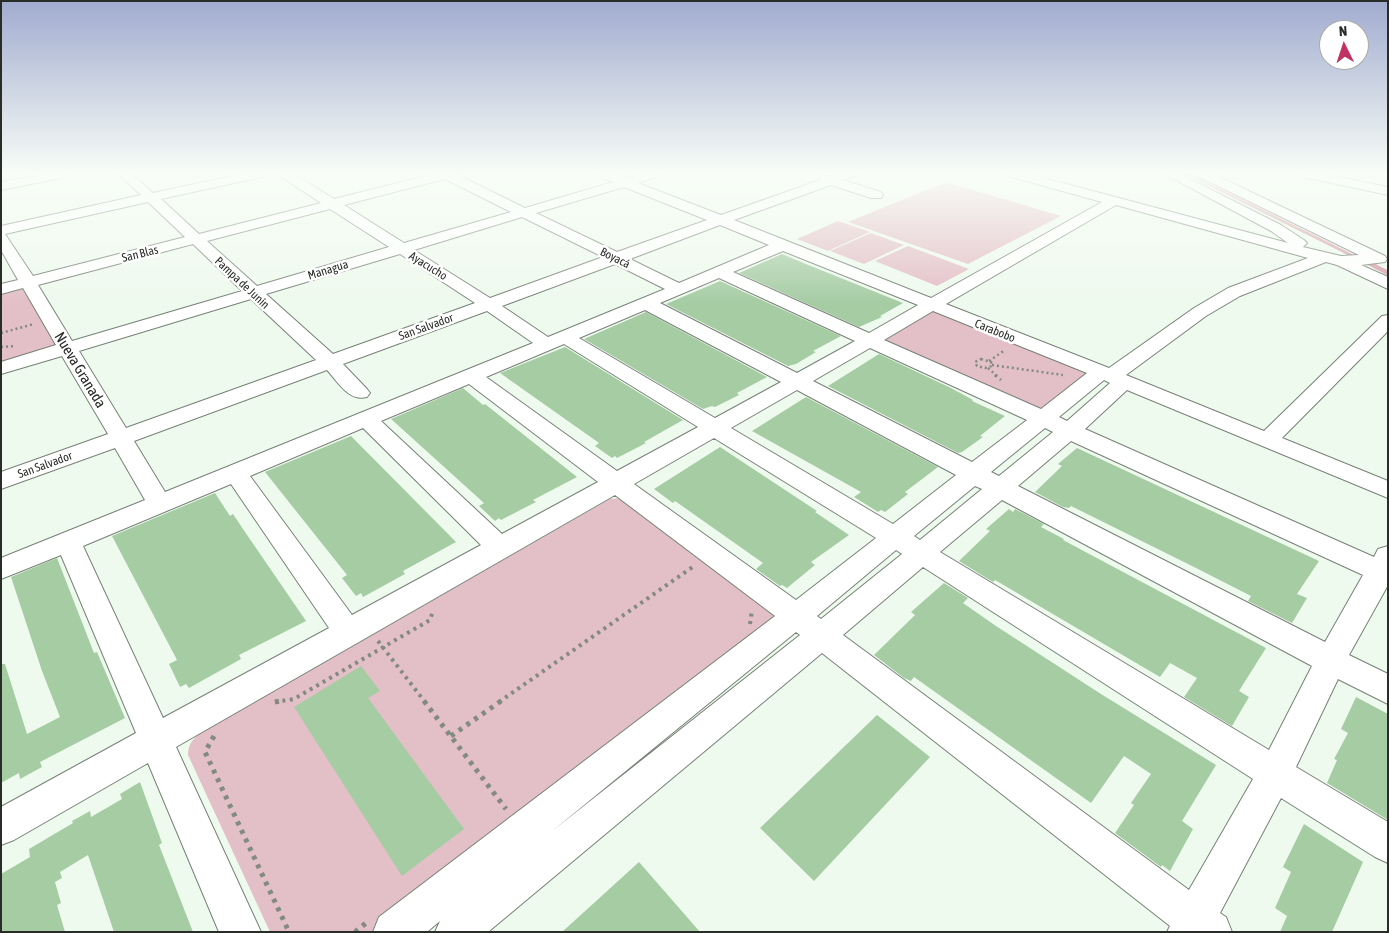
<!DOCTYPE html>
<html>
<head>
<meta charset="utf-8">
<style>
	body { margin:0 }
	#map { position:relative; width:1389px; height:933px; overflow:hidden; background:#effaee; font-family:"Asap Condensed",sans-serif }
	canvas { display:block }
	.frame { position:absolute; inset:0; border:2px solid #292d28; pointer-events:none }
	.north { position:absolute; left:1319px; top:20px; width:50px; height:50px; box-sizing:border-box; background:#fff; border:1px solid #a9aba9; border-radius:50%; rotate:356deg; font-size:14px; font-weight:700; line-height:20px; text-align:center; color:#292d28 }
	.north::after { content:''; display:block; margin:auto; width:18px; height:22px; background:#bf3263; clip-path:polygon(50% 0,100% 100%,50% 72%,0 100%) }
</style>
</head>
<body>
<div id="map">
<canvas width="1389" height="933"></canvas>
<div class="frame"></div>
<div class="north">N</div>
</div>
<script>
const ctx = document.querySelector('canvas').getContext('2d');
ctx.lineJoin = 'round';
function fillPath(path, color) {
  ctx.fillStyle = color;
  ctx.fill(path, 'evenodd');
}
function trace(path, color, width, dash) {
  ctx.strokeStyle = color;
  ctx.lineWidth = width;
  ctx.lineCap = dash ? 'butt' : 'round';
  ctx.setLineDash(dash || []);
  ctx.stroke(path);
}
function label(font, color, halo, rows, align = 'center') {
  ctx.font = font + ' "Asap Condensed",sans-serif';
  ctx.lineWidth = 5;
  ctx.setLineDash([]);
  ctx.textBaseline = 'middle';
  ctx.strokeStyle = halo;
  ctx.fillStyle = color;
  for (const [text, x, y, turn = 0] of rows) {
    ctx.save();
    ctx.translate(x, y);
    ctx.rotate((+turn || 0) * Math.PI / 180);
    ctx.textAlign = isNaN(turn) ? turn : align;
    if (halo) ctx.strokeText(text, 0, 0);
    ctx.fillText(text, 0, 0);
    ctx.restore();
  }
}
fillPath(new Path2D(`
	M946 182 1061 216 968 264 848 222Z
	M838 221 870 232 828 251 797 239Z
	M871 233 904 245 864 264 830 251Z
	M908 246 969 269 937 286 875 261Z
	M28 282 66 349 1 368V289Z
	M932 305 1101 372 1042 419 869 341Z
	M622 498 778 614 381 932H270L188 755C188 744 193 739 201 732L610 499Z`), '#e3bfc7');
trace(new Path2D(`
	M1186 173 1367 263`), '#d69eaa', 3);
trace(new Path2D(`
	M1365 261 1388 273`), '#d69eaa', 4.5);
fillPath(new Path2D(`
	M782 254 806 264 903 303 880 316 882 317 859 327 739 273Z
	M720 281 841 336 813 351 816 352 796 364 788 366 666 304Z
	M646 312 767 377 737 393 739 395 715 407 712 406 703 409 584 339Z
	M565 347 683 420 644 442 646 443 617 458 615 456 612 458 595 446 599 443 500 373Z
	M879 354 951 388 973 400 972 401 1005 416 980 436 983 437 962 452 958 453 828 386Z
	M463 388 483 405 485 404 577 477 533 500 536 502 501 520 499 518 495 521 479 506 484 503 391 419Z
	M806 397 938 467 905 492 908 494 885 512 881 510 878 512 854 497 861 492 752 431Z
	M351 436 456 542 403 571 405 574 363 597 361 593 356 596 342 578 347 575 265 472Z
	M720 447 817 511 815 512 849 535 811 562 815 565 787 588 782 585 780 586 756 569 763 563 675 501 673 503 654 489Z
	M1077 448 1319 561 1297 594 1307 598 1292 623 1248 601 1251 596 1196 568 1071 506 1069 508 1063 507 1035 492 1062 466 1058 464Z
	M215 493 230 516 233 514 243 529 306 621 239 655 241 659 189 688 186 684 180 687 169 664 177 660 112 536Z
	M1009 509 1013 512 1015 509 1044 524 1041 527 1064 539 1063 540 1266 648 1239 691 1249 697 1232 726 1184 697 1197 678 1170 663 1160 677 995 580 993 582 959 561 990 531 986 529Z
	M57 558 94 653 97 652 125 718 40 762 42 767 20 779 19 773 1 783V664H5L27 734 60 717 42 671 11 577Z
	M944 583 968 598 963 603 996 626 1101 694 1216 765 1182 821 1193 829 1170 871 1162 865 1161 867 1115 833 1134 805 1131 803 1151 774 1124 756 1091 803 914 677 911 681 904 678 874 655 915 615 911 612Z
	M361 666 380 691 368 698 464 829 402 876 294 707Z
	M1356 697 1388 714V820L1327 783 1337 760 1334 759 1348 733 1341 729Z
	M877 715 930 757 814 881 760 828Z
	M140 782 162 843 159 845 193 932H114L88 855 60 872 62 878 55 882 61 903 57 905 65 932H1V874L30 857 29 849 73 823 72 821 90 811 91 817 122 799 120 794Z
	M1304 824 1363 862 1332 932H1280L1287 916 1275 908 1291 872 1283 867Z
	M639 862 700 932H562Z`), '#a6cca4');
const street = new Path2D(`
	M49 173H72L66 177 1 190V182Z
	M118 173H131L153 193 246 173H268L266 176 262 177 161 199 199 234 321 203 280 176 278 173H292L334 199 437 173H459L458 175 525 208 613 182 598 176 596 173H612L626 178 644 173H662L660 176 638 183 721 215 820 180 821 176H830L840 173H857L855 176 843 180 881 192 883 195 881 198H871L831 185 734 220 931 298 1102 202 1008 176 1006 173H1025L1288 243 1271 231 1163 173H1178L1281 225 1304 240 1307 243 1303 247 1341 256 1359 255 1198 176 1196 173H1211L1385 256 1387 259 1385 262 1361 265 1388 277V289L1337 265 1326 262 1240 296 1206 316 1126 375 1264 431 1382 316 1388 315V331L1282 438 1388 481V498L1127 390 1085 429 1374 557 1378 549 1388 546V585L1349 655 1388 674V704L1338 679 1296 767 1388 822V863L1375 857 1281 798 1220 913 1226 917 1232 932H1167L1170 926 822 653 488 932H435L440 921 427 932H373L379 917 775 616 615 495 176 747 261 932H219L148 763 14 840 1 845V807L136 733 61 555 1 579V558L145 500 115 448 1 489V472L108 434 62 356 1 374V362L56 345 23 288 1 294V284L18 280 1 250V226L141 195ZM445 179 511 212 404 243 344 205ZM624 187 707 220 617 252 536 213ZM148 202 185 237 33 276 5 234ZM1116 205 1308 258 1228 288 1194 308 1109 368 946 304ZM330 209 389 247 257 286 207 241ZM522 217 603 257 490 298 414 250ZM720 225 769 245 679 283 630 259ZM193 244 242 291 72 341 38 285ZM783 251 918 305 869 333 733 272ZM400 254 475 303 333 354 266 294ZM615 264 665 289 548 337 502 306ZM719 278 855 341 797 373 660 303ZM251 299 316 360 126 428 79 351ZM645 310 781 382 715 418 579 338ZM487 311 533 343 165 492 134 441 327 370C338 382 349 402 367 397L370 393 367 389 343 364ZM933 311 1087 373 1041 409 884 340ZM564 344 698 427 617 471 486 377ZM870 348 1027 420 972 462 813 381ZM1104 380 1110 383 1067 421 1059 417ZM469 384 598 482 502 534 381 421ZM797 390 956 475 893 524 731 428ZM363 428 481 545 352 615 250 476ZM1045 428 1053 432 999 476 991 472ZM714 438 876 538 796 600 634 484ZM1071 441 1363 575 1325 642 1018 486ZM231 484 329 628 163 718 83 546ZM975 486 982 489 920 540 914 536ZM1002 500 1312 666 1269 750 940 552ZM896 550 902 554 821 619 817 616ZM923 567 1253 779 1189 890 843 635ZM796 632 800 635 551 832Z
	M1298 173H1320L1388 187V195L1304 177Z`);
trace(street, '#778177', 2);
trace(new Path2D(`
	M1 333 34 324
	M1 347 16 346
	M981 359 991 362 992 366 985 368 977 366 975 362Z
	M989 361 1005 350
	M992 365 1063 375
	M988 368 997 376`), '#838a82', 2.5, [2, 3]);
trace(new Path2D(`
	M995 375 1001 380`), '#838a82', 3, [2.5, 4]);
trace(new Path2D(`
	M750 624 752 610
	M378 641 425 702
	M275 702 294 699 430 620 433 611
	M499 702 694 566`), '#838a82', 4, [3, 4.5]);
trace(new Path2D(`
	M424 701 506 809
	M275 702 280 701
	M214 736 205 752 289 932
	M451 736 501 701
	M355 932 366 923`), '#838a82', 5, [4, 5.5]);
fillPath(street, '#fff');
const sky = ctx.createLinearGradient(0, 0, 0, 303);
sky.addColorStop(0, '#a1abcf');
sky.addColorStop(0.57, '#f8fdf7');
sky.addColorStop(1, '#f8fdf700');
ctx.fillStyle = sky;
ctx.fillRect(0, 0, 1389, 303);
label('12px', '#292d28', '#fff', [
	["San Blas",140,254,-14],
	["Boyacá",615,258,26],
	["Ayacucho",428,266,32],
	["Managua",328,270,-17],
	["Pampa de Junín",242,283,43],
	["San Salvador",426,327,-20],
	["Carabobo",995,331,22],
	["San Salvador",45,465,-20]
]);
label('15px', '#292d28', '#fff', [
	["Nueva Granada",80,370,59]
]);
</script>
</body>
</html>
